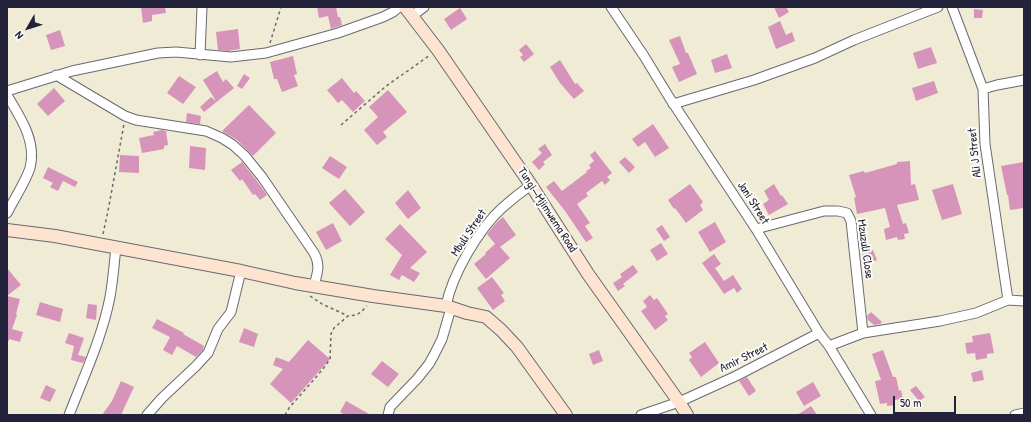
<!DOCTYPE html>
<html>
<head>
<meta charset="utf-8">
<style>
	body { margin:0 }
	#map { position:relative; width:1031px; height:422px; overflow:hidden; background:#f0ebd4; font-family:"Patrick Hand",sans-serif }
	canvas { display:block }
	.frame { position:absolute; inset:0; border:8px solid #22223b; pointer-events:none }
	.north { position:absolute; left:8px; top:8px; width:40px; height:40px; -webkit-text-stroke:3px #fdfcf7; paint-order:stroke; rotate:231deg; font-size:11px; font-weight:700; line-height:16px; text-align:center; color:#22223b }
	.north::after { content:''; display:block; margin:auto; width:14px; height:18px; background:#22223b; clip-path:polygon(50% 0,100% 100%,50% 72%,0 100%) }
	.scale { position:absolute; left:893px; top:396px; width:63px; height:18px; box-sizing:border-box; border:2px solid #22223b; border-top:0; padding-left:5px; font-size:12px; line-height:14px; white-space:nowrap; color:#22223b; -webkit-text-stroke:3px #fdfcf7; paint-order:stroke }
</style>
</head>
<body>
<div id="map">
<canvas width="1031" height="422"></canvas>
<div class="frame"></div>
<div class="north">N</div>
<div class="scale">50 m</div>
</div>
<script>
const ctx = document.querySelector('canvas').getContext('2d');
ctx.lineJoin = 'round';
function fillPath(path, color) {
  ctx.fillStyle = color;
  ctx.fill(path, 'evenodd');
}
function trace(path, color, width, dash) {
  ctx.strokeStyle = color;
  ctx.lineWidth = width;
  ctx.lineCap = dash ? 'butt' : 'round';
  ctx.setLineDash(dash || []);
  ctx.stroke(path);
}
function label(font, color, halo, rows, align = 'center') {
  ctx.font = font + ' "Patrick Hand",sans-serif';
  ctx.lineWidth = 4;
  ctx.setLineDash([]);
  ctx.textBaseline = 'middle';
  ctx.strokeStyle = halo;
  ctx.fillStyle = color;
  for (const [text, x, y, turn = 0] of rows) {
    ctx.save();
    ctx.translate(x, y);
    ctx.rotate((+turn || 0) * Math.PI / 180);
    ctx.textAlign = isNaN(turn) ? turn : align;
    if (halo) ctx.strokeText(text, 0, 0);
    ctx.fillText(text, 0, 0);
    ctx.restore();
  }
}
fillPath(new Path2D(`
	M141 7H165L166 13 152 15V21L143 23Z
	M317 7H336L338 17H340L342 25 331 29 328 16 319 18Z
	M774 7H786L789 12 779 18Z
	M460 8 467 19 451 30 444 19Z
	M974 9 983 10 982 18H974Z
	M780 21 786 35 792 32 795 41 776 49 768 27Z
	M238 29 240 49 228 51 218 50 216 32Z
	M60 30 65 46 51 50 46 35Z
	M680 36 686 53H688L697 74 679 82 672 67 680 64 669 40Z
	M526 44 534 54 524 62 520 57 523 55 519 50Z
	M931 47 937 63 918 69 913 53Z
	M727 54 732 68 715 73 711 60Z
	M293 56 297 74 294 75 298 86 282 92 277 79H274L270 62Z
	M560 60 575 84 577 83 584 91 574 99 560 83 550 67Z
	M217 71 223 82 226 79 234 88 204 112 200 107 211 97 216 101 203 80Z
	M244 74 250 78 242 89 237 86Z
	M179 76 196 87 183 104 167 93Z
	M342 78 354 93 356 91 365 101 353 112 342 100 338 103 327 90Z
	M934 81 938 93 916 101 912 88Z
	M54 88 65 101 48 116 37 104Z
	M388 90 407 112 383 132 387 137 377 145 364 130 378 117 369 107Z
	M249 105 276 133 253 156 237 140 222 131Z
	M187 113 201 116 200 124 186 122Z
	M653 124 669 148 655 157 645 142 638 147 632 139Z
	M162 130 166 131 168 145 164 146V149L142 153 139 138 154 135 153 132Z
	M545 144 552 155 543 162 545 164 539 170 532 162 542 153 538 149Z
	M190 146 206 148 205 170 189 168Z
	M595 151 612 173 607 177 610 180 605 185 602 181 586 193 588 196 577 204 590 223 585 226 593 238 586 242 565 211 546 187 554 181 562 191 587 172 586 171 591 168 589 165 594 161 590 155Z
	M120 155 139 156V173L119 172Z
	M330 156 347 167 339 179 322 168Z
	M625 157 635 167 629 173 619 162Z
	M910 161 911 185 915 184 919 200 897 205 903 224 906 223 909 233 904 234 905 239 898 240 897 237 886 240 884 229 890 227 885 208 857 214 854 198 856 197 849 175 864 171 865 173 897 164V162Z
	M242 162 257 181 267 195 260 200 255 194 253 195 242 179 240 181 231 170Z
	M1024 162V208L1010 210 1008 195H1007L1001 166Z
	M48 167 78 182 75 187 63 181 58 191 50 187 53 183 43 178Z
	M690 184 703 202 700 205 703 210 686 223 675 208 674 209 668 200Z
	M774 184 781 196 782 195 788 204 769 215 763 204 769 200 764 191Z
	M953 184 962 214 942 220 932 190Z
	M345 189 365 212 350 226 329 203Z
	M408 190 421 208 408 219 395 203Z
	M503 217 516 235 500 247 510 258 486 279 474 264 486 254 485 253 495 244 487 234 497 222Z
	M715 222 726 242 710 252 698 232Z
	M333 223 342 241 326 250 316 232Z
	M400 224 427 252 410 268 420 273 414 282 402 275 399 280 390 275 402 255 385 239Z
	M662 225 670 237 664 241 656 229Z
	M661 243 668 254 657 261 650 250Z
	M873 250 877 260 865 264 862 254Z
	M714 254 721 264 715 268 724 281 733 275 742 289 737 293 734 288 724 294 718 285 702 263Z
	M633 265 638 272 623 284 625 286 618 291 613 283 622 277 620 274Z
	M7 268 21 285 7 296Z
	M492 277 504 293 501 295 505 301 493 310 477 288Z
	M650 295 654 300 657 298 668 314 665 316 668 320 655 330 641 311 647 307 643 301Z
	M7 296 20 299 16 314 17 315 12 329 23 332 20 342 9 339V341H7Z
	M40 302 63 309 60 322 36 315Z
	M88 304 97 305 96 320 86 318Z
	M871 312 882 322 880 324 874 325 868 320 867 316Z
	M157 319 184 333 183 334 204 346 203 350 196 357 177 346 172 355 163 350 170 337 152 328Z
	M244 328 258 334 254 347 239 342Z
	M69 333 84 338 78 355 86 357 83 363 71 360 74 346 65 343Z
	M990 333 994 353 987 354V358L976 360 975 353 967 354 965 343 973 342 972 336Z
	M308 340 330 359 291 403 270 384 283 369 273 365 276 357 289 362Z
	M705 342 719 363 701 377 689 360 692 357 689 353Z
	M599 350 603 361 593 365 589 354Z
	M883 350 893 377H896L899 391 901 390 903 399 894 400 895 405 887 406V403L880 404 875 381 881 380 872 354Z
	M382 361 399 374 388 387 371 374Z
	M982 370 984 380 973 382 971 373Z
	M747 377 756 391 749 396 739 381Z
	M121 381 134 387 121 415H102L112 401Z
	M813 382 821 396 804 406 796 392Z
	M46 385 56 390 50 402 40 398Z
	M916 386 925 397 919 401 910 390Z
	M346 401 371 415H345L340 412Z
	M811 406 817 415H797Z`), '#d694bb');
const street = new Path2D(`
	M611 7 644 56 669 97 756 229 819 333 829 346 871 415
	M952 7 983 89 985 144 1008 300
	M412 16 424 7
	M200 55 202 7
	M56 75 125 116 136 120 206 131 222 138 233 145 245 156 262 177 314 253C321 266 317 273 314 286
	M983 89 997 85 1024 80
	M7 91 72 71 158 53 176 52 231 57 266 53 338 33 383 17 393 12 399 7
	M7 95C20 117 37 141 30 168 25 183 14 199 7 213
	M673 104 754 80 815 58 854 40 938 7
	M756 229 824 211H838L847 213 851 221 863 333
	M446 306C452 275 478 230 502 208 511 200 521 192 531 185
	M829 346 863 333 940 321 976 313 1008 300 1024 301
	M69 415C84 376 102 338 110 297 113 281 114 264 116 248
	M147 415 162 398 196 366 208 353 218 329 231 312 241 271
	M388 415 390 407 417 379 429 364 434 355 442 339 451 308
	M641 415 679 402 736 376 819 333
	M1015 415 1024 413`);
const secondary = new Path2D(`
	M405 7 438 50 531 185 588 274 679 402 687 415
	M7 230 55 236 241 271 295 283 373 296 446 306 467 313 486 317 501 330 517 347 566 415`);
trace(street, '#6a6871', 11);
trace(secondary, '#6a6871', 14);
trace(new Path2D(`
	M270 43 281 7
	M341 125 385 87 430 55
	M103 234 108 211 124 124
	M310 296 322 304 348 316
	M285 415 289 408 323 369 330 359 331 334 334 328 348 316 356 315 361 312 367 306`), '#6a6871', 1.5, [3, 3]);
trace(street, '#fff', 9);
trace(secondary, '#fde4d1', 12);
label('12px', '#22223b', '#fdfcf7', [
	["Ali J Street",975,153,-96],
	["Jani Street",753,203,57],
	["Tungi—Mjimwema Road",547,210,57],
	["Mbuli Street",469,233,-56],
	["Mzuzuli Close",865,249,82],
	["Amir Street",744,358,-26]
]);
</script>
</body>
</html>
